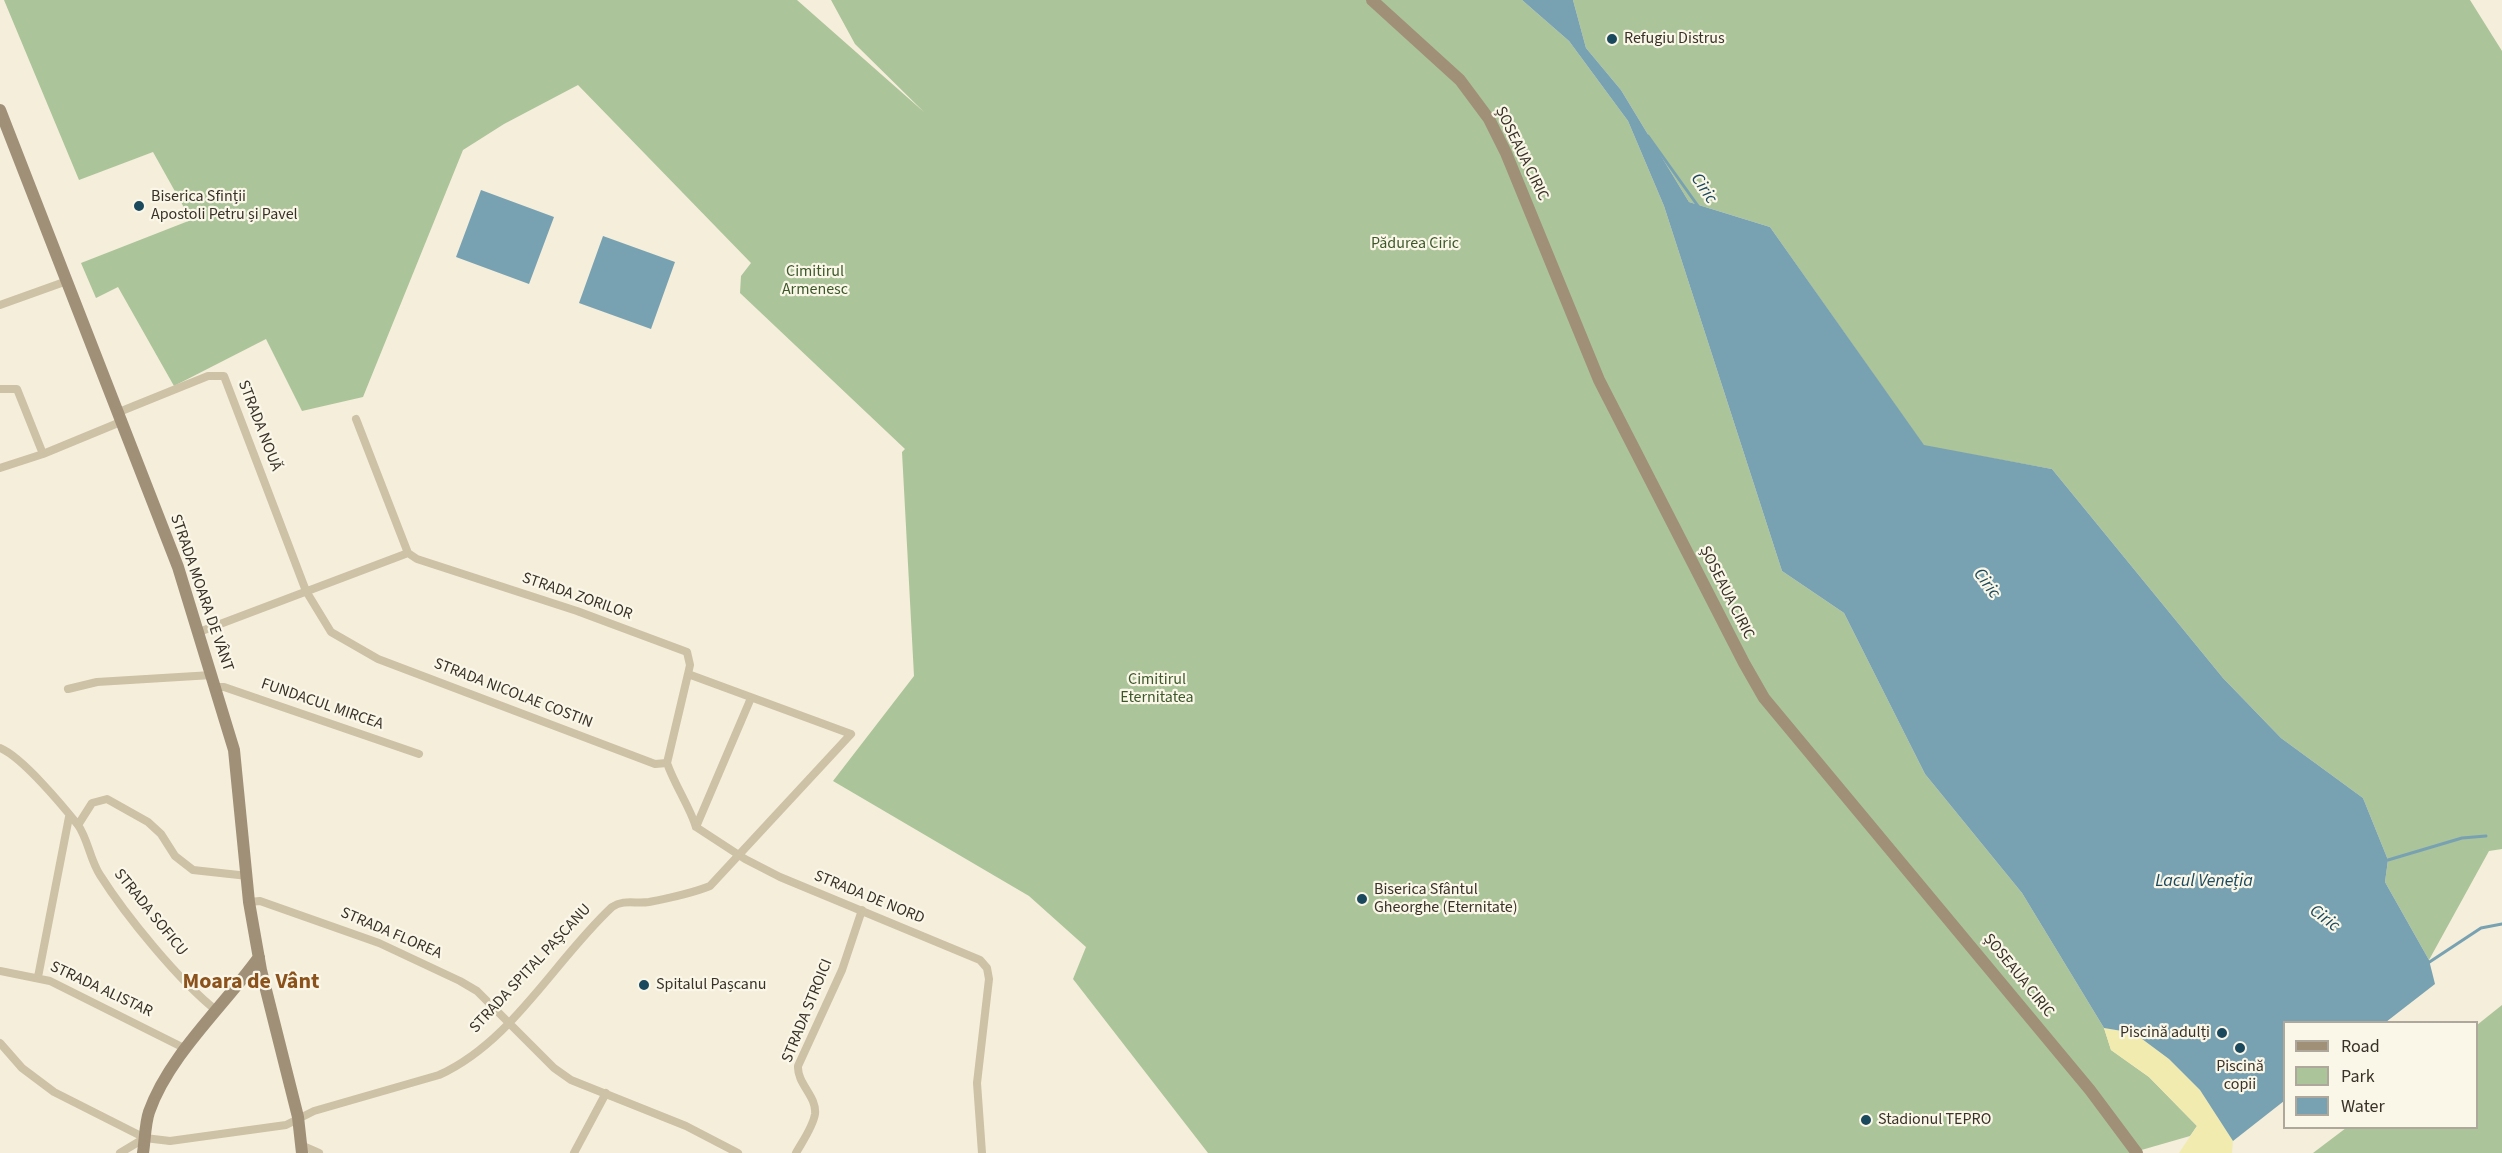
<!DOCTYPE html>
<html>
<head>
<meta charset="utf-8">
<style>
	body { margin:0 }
	#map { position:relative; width:2502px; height:1153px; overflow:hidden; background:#f4eedb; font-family:"Source Sans 3",sans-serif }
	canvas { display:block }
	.legend { position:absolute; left:2283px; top:1021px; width:195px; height:108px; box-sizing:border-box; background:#fbf7e8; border:2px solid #ada89b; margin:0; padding:8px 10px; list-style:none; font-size:18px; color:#383128 }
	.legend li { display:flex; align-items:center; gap:12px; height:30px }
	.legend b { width:30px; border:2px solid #ada89b }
</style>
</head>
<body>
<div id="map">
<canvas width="2502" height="1153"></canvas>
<ul class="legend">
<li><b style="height:8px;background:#a09078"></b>Road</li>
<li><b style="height:16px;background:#acc49a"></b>Park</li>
<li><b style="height:16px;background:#78a2b2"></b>Water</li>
</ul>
</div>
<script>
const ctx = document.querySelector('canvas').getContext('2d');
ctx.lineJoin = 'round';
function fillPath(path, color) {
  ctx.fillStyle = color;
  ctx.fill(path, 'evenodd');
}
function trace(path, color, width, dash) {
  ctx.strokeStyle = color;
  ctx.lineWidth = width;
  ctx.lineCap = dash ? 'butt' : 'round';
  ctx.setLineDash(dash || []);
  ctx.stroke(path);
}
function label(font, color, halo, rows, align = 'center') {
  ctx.font = font + ' "Source Sans 3",sans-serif';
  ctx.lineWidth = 4.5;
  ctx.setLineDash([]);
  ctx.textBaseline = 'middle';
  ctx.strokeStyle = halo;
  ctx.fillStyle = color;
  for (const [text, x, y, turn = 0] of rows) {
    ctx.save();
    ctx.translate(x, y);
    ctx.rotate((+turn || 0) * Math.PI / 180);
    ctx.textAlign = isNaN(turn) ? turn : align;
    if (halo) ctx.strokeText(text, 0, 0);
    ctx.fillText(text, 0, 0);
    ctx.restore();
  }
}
fillPath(new Path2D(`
	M4 0H797L924 112 855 44 831 0H1522L1569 41 1628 121 1664 206 1782 571 1844 613 1925 774 2022 893 2104 1028 2111 1050 2149 1077 2197 1126 2190 1136 2131 1153H1208L1073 979 1086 947 1029 896 833 781 914 676 902 452 905 449 740 293 741 276 751 263 578 85 504 124 463 150 363 397 302 411 266 339 174 386 118 287 96 298 81 263 191 220 153 152 79 180Z
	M1573 0H2470L2502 51V849L2489 851 2429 960 2385 882 2388 860 2363 798 2281 738 2223 678 2052 469 1924 446 1770 227 1689 202 1621 90 1586 48Z
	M2502 1005V1153H2313L2346 1128H2476L2477 1025Z`), '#acc49a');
fillPath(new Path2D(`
	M2104 1028 2134 1033 2169 1059 2200 1090 2233 1141 2232 1153H2179L2197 1126 2149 1077 2111 1050Z`), '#f1ebb0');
fillPath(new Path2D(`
	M1522 0H1573L1586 48 1621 90 1689 202 1770 227 1924 445 2052 469 2223 678 2281 738 2363 798 2388 860 2385 882 2429 960 2435 984 2386 1022H2284V1101L2233 1141 2200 1090 2169 1059 2134 1033 2104 1028 2022 893 1925 774 1844 613 1782 571 1664 206 1628 121 1569 41Z
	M481 190 554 217 529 284 456 257Z
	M603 236 675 262 651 329 579 303Z`), '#78a2b2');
trace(new Path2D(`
	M1648 136 1698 206
	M2388 860 2462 838 2486 836
	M2428 963 2481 928 2502 924`), '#78a2b2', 3);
trace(new Path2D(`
	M0 305 67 281
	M0 389H17L43 454
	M119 412 208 376H224L306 591 331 632 378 659 655 764 667 763C675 786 689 805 696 827
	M0 468 43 454 123 421
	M199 632 408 553
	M216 687H224L419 754
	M68 689 97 682 212 675
	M0 748C22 757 62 805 78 825 88 839 90 860 100 875 126 916 179 981 217 1011
	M667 763 688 674
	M78 825 92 803 107 799 148 822 161 834 175 856 193 870 248 876
	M696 827 745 859 780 877 980 960 987 968 989 979 977 1083 982 1153
	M696 827 751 698
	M249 902 260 901 379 943 460 981 477 991 554 1068 571 1080 686 1126 738 1153
	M0 971 50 981 186 1049
	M38 977 69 817
	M0 1043 22 1068 54 1092 145 1138 170 1141 286 1125 314 1111 439 1075C512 1042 554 961 612 907 624 899 635 904 649 902 670 898 690 894 710 886L851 734 688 674 690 665 687 652 577 611 417 559 408 553 356 419
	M303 1146 319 1153
	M120 1153 145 1138
	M574 1153 606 1093
	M796 1153C802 1142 813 1127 815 1114 817 1096 797 1084 798 1066L842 970 862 910`), '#cdc1a6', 8);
trace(new Path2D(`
	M1372 0 1460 80 1489 119 1506 153 1599 380 1744 663 1764 698 2090 1090 2137 1153
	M0 110 178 567 234 750 249 902 261 970 298 1117 302 1153
	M143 1153C145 1140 145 1124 149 1112 169 1055 224 1006 259 957`), '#a09078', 12);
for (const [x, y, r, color] of [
	[1612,39,6,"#1a485d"],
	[139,206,6,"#1a485d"],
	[1362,899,6,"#1a485d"],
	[644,985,6,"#1a485d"],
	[2222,1033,6,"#1a485d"],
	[2240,1048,6,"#1a485d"],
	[1866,1120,6,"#1a485d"]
]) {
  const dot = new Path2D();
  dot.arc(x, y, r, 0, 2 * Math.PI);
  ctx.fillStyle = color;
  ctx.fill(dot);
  trace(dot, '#fbf7e8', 2);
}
label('16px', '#383128', '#fbf7e8', [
	["Refugiu Distrus",1624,39],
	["Biserica Sfinții",151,197],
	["Apostoli Petru și Pavel",151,215],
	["Biserica Sfântul",1374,890],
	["Gheorghe (Eternitate)",1374,908],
	["Spitalul Pașcanu",656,985],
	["Piscină adulți",2210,1033,"right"],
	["Piscină",2240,1067,"center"],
	["copii",2240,1085,"center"],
	["Stadionul TEPRO",1878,1120]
], 'left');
label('16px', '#383128', '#fbf7e8', [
	["ȘOSEAUA CIRIC",1521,154,64],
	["STRADA NOUĂ",259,426,69],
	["STRADA MOARA DE VÂNT",201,593,71],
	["ȘOSEAUA CIRIC",1726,593,63],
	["STRADA ZORILOR",577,597,19],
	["STRADA NICOLAE COSTIN",513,694,21],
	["FUNDACUL MIRCEA",322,705,19],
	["STRADA DE NORD",869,898,22],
	["STRADA SOFICU",150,913,51],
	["STRADA FLOREA",391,934,23],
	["STRADA SPITAL PAȘCANU",531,969,-47],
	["ȘOSEAUA CIRIC",2018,976,51],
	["STRADA ALISTAR",101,990,25],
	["STRADA STROICI",808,1011,-68]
]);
label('16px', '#3c582a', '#fbf7e8', [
	["Pădurea Ciric",1415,244],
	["Cimitirul",815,272],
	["Armenesc",815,290],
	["Cimitirul",1157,680],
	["Eternitatea",1157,698]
]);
label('italic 18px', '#1a485d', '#fbf7e8', [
	["Ciric",1703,189,56],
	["Ciric",1986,584,54],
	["Lacul Veneția",2204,882],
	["Ciric",2324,919,37]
]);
label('bold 22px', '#8c521c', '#fbf7e8', [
	["Moara de Vânt",251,983]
]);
</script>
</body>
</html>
